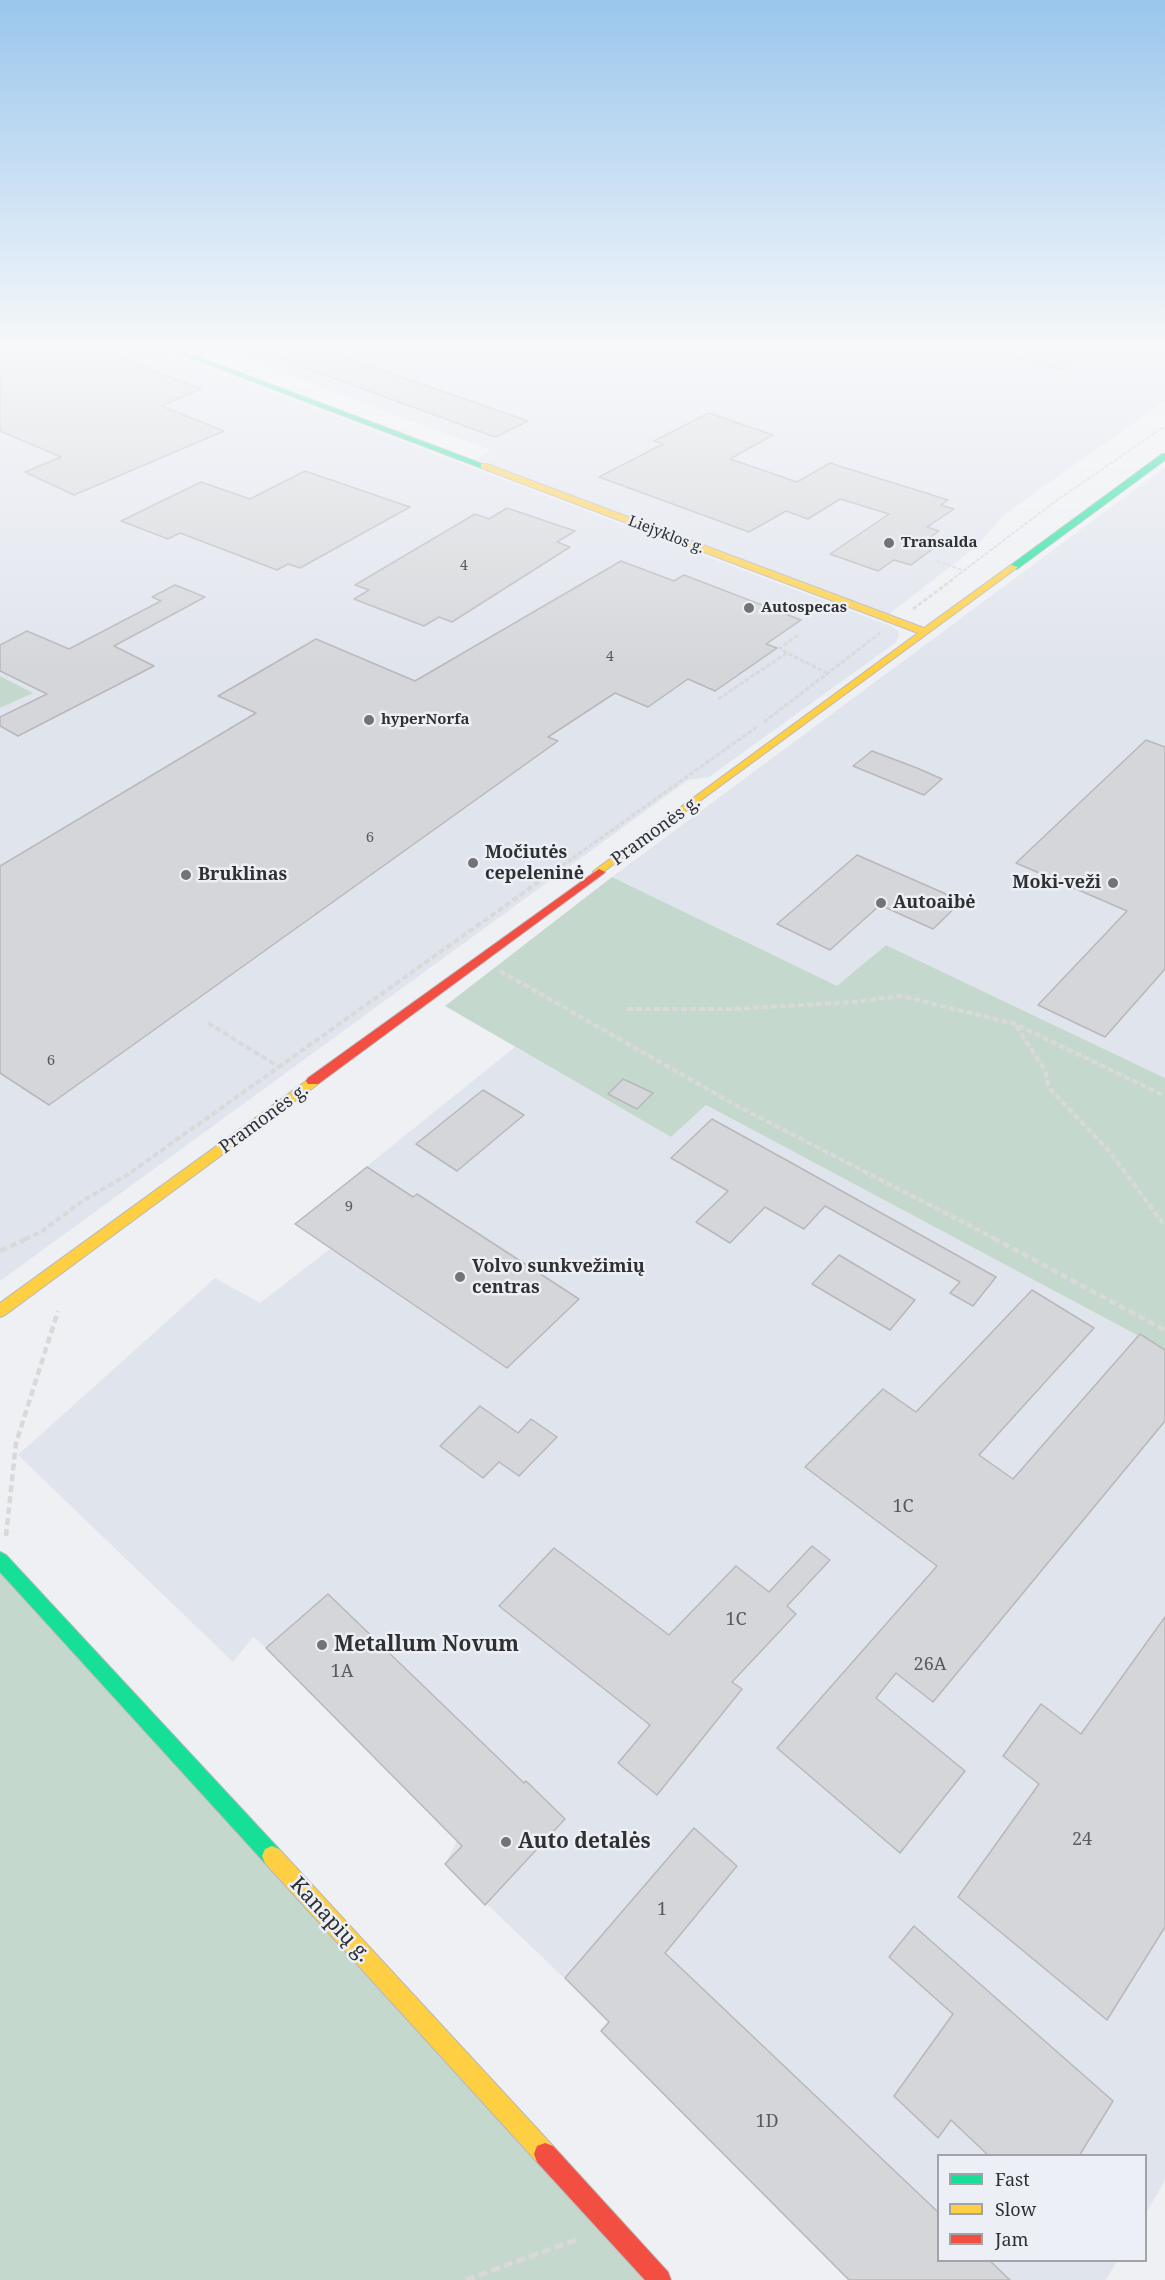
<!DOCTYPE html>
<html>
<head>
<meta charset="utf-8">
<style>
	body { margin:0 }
	#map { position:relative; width:1165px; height:2280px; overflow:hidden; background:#eef0f3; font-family:"Noto Serif",serif }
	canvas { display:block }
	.legend { position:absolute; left:937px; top:2154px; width:210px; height:108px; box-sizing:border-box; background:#eceff5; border:2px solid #a0a3a7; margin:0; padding:8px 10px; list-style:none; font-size:18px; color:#2e3032 }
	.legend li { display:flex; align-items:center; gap:12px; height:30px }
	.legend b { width:30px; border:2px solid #a0a3a7 }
</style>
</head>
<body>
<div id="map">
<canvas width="1165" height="2280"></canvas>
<ul class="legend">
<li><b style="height:8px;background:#16e098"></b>Fast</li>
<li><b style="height:8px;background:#ffcf43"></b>Slow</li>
<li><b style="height:8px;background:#f24e42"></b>Jam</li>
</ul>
</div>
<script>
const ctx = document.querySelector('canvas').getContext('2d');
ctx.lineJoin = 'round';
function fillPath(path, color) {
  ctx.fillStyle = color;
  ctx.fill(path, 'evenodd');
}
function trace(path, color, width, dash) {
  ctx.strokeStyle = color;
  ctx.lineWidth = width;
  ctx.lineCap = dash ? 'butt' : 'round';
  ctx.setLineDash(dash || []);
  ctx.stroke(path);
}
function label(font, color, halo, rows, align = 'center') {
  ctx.font = font + ' "Noto Serif",serif';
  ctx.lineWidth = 5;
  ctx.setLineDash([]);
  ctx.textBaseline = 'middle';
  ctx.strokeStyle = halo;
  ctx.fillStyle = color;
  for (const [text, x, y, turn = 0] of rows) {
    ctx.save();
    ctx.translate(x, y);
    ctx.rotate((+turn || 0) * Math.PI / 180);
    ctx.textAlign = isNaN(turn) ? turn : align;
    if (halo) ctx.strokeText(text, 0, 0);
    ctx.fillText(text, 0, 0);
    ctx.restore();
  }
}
fillPath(new Path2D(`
	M0 349H159L891 626 898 631 899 636 895 643 709 777 688 780 0 1281V708L32 693 0 676Z
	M225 349H1165V401L1005 514 976 547 889 614 476 459 490 450 221 350Z
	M1165 467V1078L886 945 837 987 612 877Z
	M515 1047 671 1137 706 1105 1165 1350V2180L1146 2213V2156H938V2260L1117 2261 1106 2280H849L601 2031 609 2021 445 1864 457 1841 266 1648 253 1637 233 1662 18 1455 215 1278 260 1303 330 1249 295 1224Z`), '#e0e4ed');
fillPath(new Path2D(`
	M0 676 33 693 0 708Z
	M612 877 837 986 886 945 1165 1078V1350L706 1105 671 1137 445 1006Z
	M0 1561 644 2280H0Z`), '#c5d8cd');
const building = new Path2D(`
	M0 349H98L201 389 161 406 224 431 74 495 25 472 61 457 0 431Z
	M259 349H321L528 421 495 437 259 351Z
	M1005 349H1093L1063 370 1005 356Z
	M709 413 773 435 730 459 797 482 830 463 948 500 941 505 954 509 927 527 939 531 925 541 938 545 911 565 894 560 878 571 830 554 889 514 840 499 808 519 786 511 749 532 599 477 663 444 654 441Z
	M305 471 410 507 300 568 288 564 277 570 180 533 168 539 121 521 201 482 250 499Z
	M507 508 575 531 557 542 570 547 452 622 439 617 424 626 354 599 369 590 355 585 475 514 489 519Z
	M621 561 674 581 684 575 801 620 766 644 777 648 715 691 688 679 648 707 615 693 548 737 558 741 49 1105 0 1073V866L256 713 218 696 316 639 415 681Z
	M175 585 205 597 114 646 154 666 18 736 0 726V717L47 694 0 671V645L27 631 69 649 161 601 152 597Z
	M1146 740 1165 747V969L1105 1037 1038 1005 1127 911 1016 863Z
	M872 751 917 768 942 779 924 795 853 766Z
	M857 855 962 901 933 929 880 905 830 950 777 924Z
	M623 1079 653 1093 637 1109 608 1094Z
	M483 1090 524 1115 457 1171 416 1144Z
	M712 1119 788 1161 996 1277 973 1306 950 1293 960 1282 825 1206 804 1229 765 1207 730 1243 696 1222 728 1191 671 1158Z
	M367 1167 413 1197 417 1194 579 1299 507 1368 295 1224Z
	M839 1255 915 1300 890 1330 812 1284Z
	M1032 1290 1094 1328 979 1455 1013 1479 1140 1334 1165 1350V1421L933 1702 896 1673 876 1698 965 1771 900 1853 777 1748 937 1566 805 1467 883 1389 916 1412Z
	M480 1406 518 1433 531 1419 557 1437 519 1476 499 1462 483 1478 440 1446Z
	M812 1546 830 1560 787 1606 796 1614 732 1682 742 1689 657 1795 618 1763 650 1725 499 1606 554 1548 669 1635 736 1566 769 1592Z
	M328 1594 524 1783 526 1781 565 1819 485 1905 445 1864 462 1846 266 1648Z
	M1165 1617V1927L1107 2020 958 1897 1039 1784 1003 1756 1041 1704 1081 1734Z
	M694 1828 737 1866 665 1953 939 2213V2260H989L1010 2280H849L601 2031 609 2022 565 1978Z
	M914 1926 1113 2101 1079 2156H989L951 2120 938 2138 894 2096 953 2014 889 1957Z`);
fillPath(building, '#d5d6d9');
trace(building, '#b8b8bb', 1.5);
const fast = new Path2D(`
	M167 349H177L488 466 481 468Z
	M1162 454H1165V460L1017 569H1011V565Z
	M0 1552 6 1555 279 1849 282 1856 279 1863 272 1866 265 1863 0 1572Z`);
const slow = new Path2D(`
	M481 464H487L924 628 1011 565 1018 567 599 875 593 872 595 870 918 633 481 468Z
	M313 1076 318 1078 320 1081 318 1084 5 1315 0 1317V1303Z
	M272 1846 279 1849 553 2146 556 2154 553 2162 545 2165 537 2162 265 1863 262 1856 265 1849Z`);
const jam = new Path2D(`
	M599 869 605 872 603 874 318 1084H308L306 1081 308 1078Z
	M545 2143 553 2146 668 2272 671 2280H645L537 2162 534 2154 537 2146Z`);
trace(fast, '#b7b8bb', 2);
trace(slow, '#b7b8bb', 2);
trace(jam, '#b7b8bb', 2);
trace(new Path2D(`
	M937 561 965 571
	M950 581 1053 503 1165 426`), '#d9d9da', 2, [4, 1.5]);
trace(new Path2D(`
	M913 609 952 580
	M787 653 780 648 798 635
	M718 699 787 653 827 673
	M764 722 880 633
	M552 873 758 726`), '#d9d9da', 3, [4.5, 2]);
trace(new Path2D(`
	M500 971 739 1107 996 1239
	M627 1009H732L854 1002 901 996 1015 1024 1165 1096
	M208 1023 279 1067
	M1016 1026 1045 1070 1049 1088 1109 1151 1165 1226
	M25 1239 41 1232 84 1200 127 1175 554 871`), '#d9d9da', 4, [6, 3]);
trace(new Path2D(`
	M993 1238 1165 1330
	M0 1251 28 1238
	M6 1536 16 1443 58 1311`), '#d9d9da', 4.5, [7, 4]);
trace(new Path2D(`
	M466 2280 578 2239`), '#d9d9da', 5, [9, 4.5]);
fillPath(fast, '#16e098');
fillPath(slow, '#ffcf43');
fillPath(jam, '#f24e42');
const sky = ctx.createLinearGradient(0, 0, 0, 668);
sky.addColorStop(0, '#9ac6ec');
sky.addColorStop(0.52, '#f7f8fa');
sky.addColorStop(1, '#f7f8fa00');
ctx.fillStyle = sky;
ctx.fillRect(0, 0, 1165, 668);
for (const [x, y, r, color] of [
	[889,543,6,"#717376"],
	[749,608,6,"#717376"],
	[369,720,6,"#717376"],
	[473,863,6,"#717376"],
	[186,875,6,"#717376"],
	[1113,883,6,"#717376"],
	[881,903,6,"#717376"],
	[460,1277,6,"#717376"],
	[322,1645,6,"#717376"],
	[506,1842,6,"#717376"]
]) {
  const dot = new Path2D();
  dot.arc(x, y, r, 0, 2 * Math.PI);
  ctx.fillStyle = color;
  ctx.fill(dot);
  trace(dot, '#eceff5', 2);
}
label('14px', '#5a5b5e', null, [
	["4",464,566],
	["4",610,657]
]);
label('15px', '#2e3032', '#eceff5', [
	["Liejyklos g.",666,535,21]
]);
label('bold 15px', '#2e3032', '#eceff5', [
	["Transalda",901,543],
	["Autospecas",761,608],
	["hyperNorfa",381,720]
], 'left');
label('15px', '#5a5b5e', null, [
	["6",370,838],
	["6",51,1061],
	["9",349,1207]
]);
label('18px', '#2e3032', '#eceff5', [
	["Pramonės g.",656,831,-36],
	["Pramonės g.",264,1119,-36]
]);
label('bold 18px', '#2e3032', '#eceff5', [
	["Močiutės",485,853],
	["cepeleninė",485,874],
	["Bruklinas",198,875],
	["Moki-veži",1101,883,"right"],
	["Autoaibė",893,903],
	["Volvo sunkvežimių",472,1267],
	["centras",472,1288]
], 'left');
label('18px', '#5a5b5e', null, [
	["1C",903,1507],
	["1C",736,1620],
	["26A",930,1665],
	["1A",342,1672],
	["24",1082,1840],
	["1",662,1910],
	["1D",767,2122]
]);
label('bold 21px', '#2e3032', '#eceff5', [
	["Metallum Novum",334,1645],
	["Auto detalės",518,1842]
], 'left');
label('21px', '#2e3032', '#eceff5', [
	["Kanapių g.",330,1920,47]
]);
</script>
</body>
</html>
